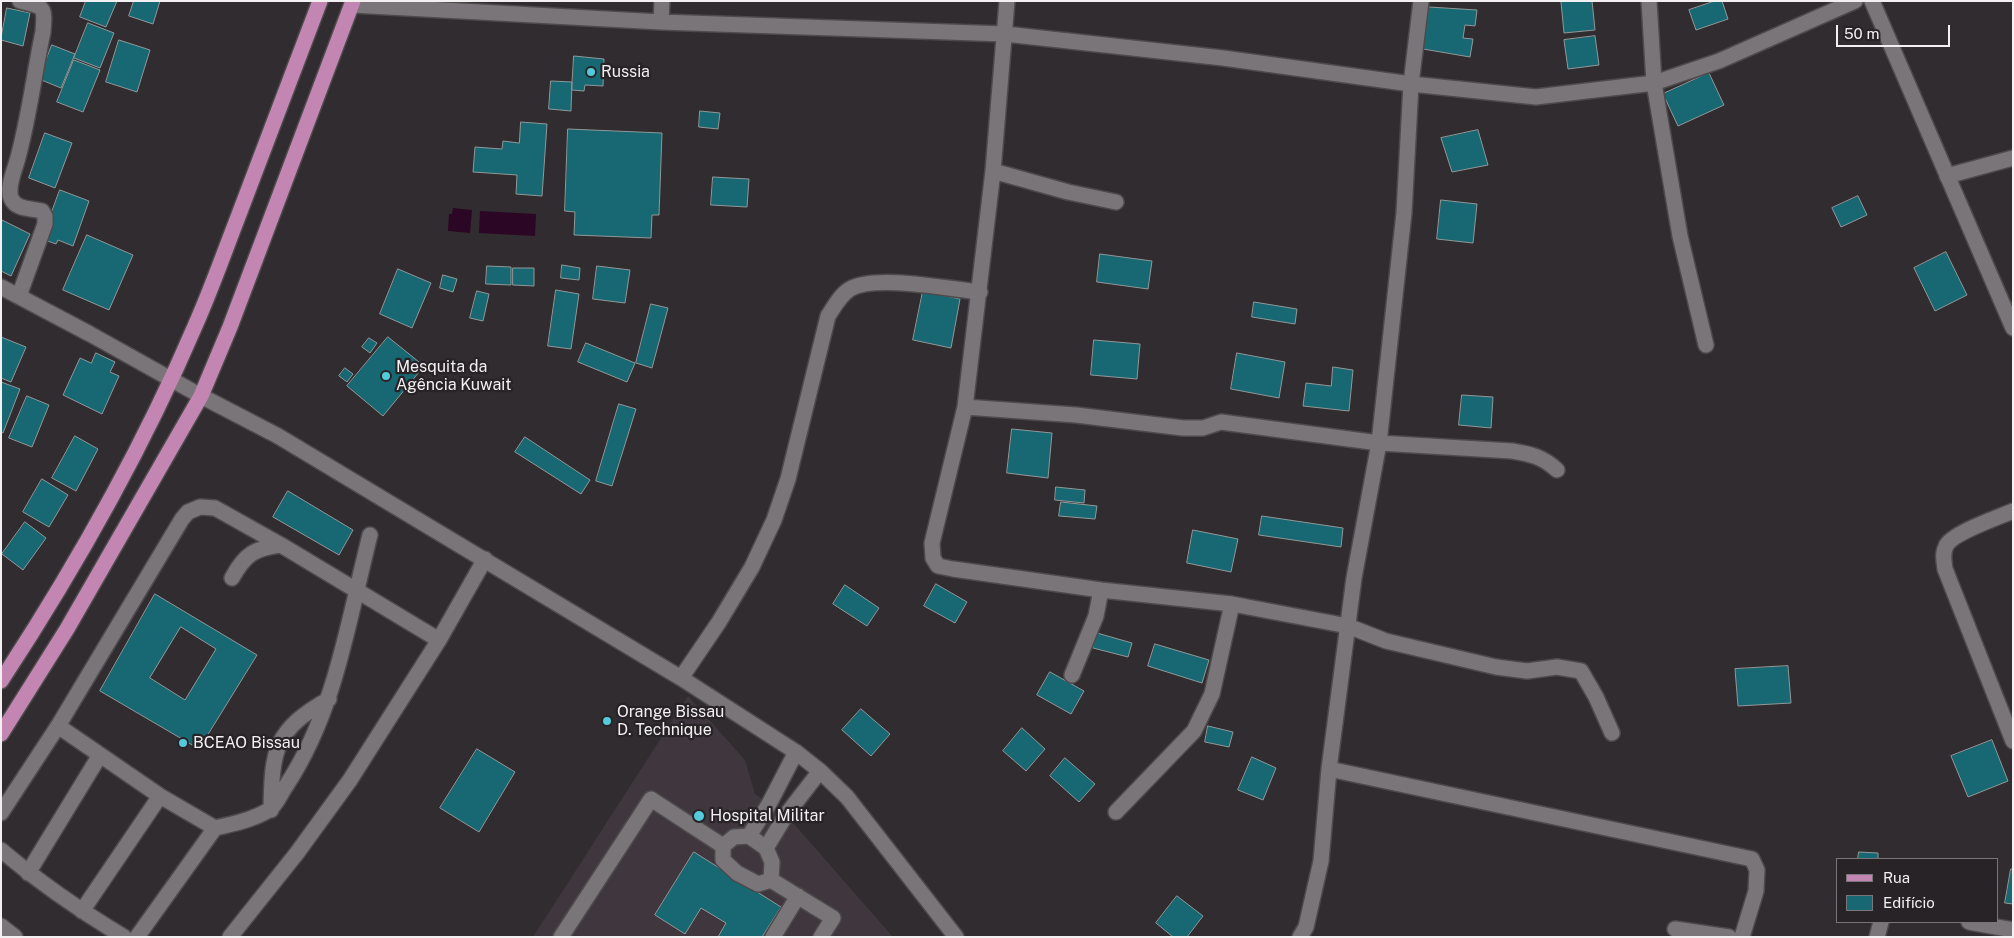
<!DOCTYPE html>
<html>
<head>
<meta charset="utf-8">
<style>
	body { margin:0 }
	#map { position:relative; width:2014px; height:938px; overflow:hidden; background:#312c2f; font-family:"Public Sans",sans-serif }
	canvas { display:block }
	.frame { position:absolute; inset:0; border:2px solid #f3f0f2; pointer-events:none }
	.legend { position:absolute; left:1836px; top:858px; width:162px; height:65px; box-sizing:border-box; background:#272326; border:1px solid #797578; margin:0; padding:6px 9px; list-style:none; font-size:15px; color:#f3f0f2 }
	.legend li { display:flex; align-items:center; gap:10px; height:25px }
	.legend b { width:25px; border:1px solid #797578 }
	.scale { position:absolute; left:1836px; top:25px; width:114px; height:22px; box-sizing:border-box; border:2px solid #f3f0f2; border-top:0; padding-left:6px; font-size:15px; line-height:18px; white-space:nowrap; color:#f3f0f2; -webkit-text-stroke:4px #272326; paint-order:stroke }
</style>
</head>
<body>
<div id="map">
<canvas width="2014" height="938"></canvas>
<div class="frame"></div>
<ul class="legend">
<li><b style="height:6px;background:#c386b3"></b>Rua</li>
<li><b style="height:14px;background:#176872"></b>Edifício</li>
</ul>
<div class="scale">50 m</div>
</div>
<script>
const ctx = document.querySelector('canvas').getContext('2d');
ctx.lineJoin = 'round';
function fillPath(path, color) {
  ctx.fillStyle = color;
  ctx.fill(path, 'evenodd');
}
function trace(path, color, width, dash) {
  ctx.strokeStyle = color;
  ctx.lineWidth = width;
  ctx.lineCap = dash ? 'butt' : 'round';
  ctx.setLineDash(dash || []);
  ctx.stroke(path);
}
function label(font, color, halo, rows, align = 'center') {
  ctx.font = font + ' "Public Sans",sans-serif';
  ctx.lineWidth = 4.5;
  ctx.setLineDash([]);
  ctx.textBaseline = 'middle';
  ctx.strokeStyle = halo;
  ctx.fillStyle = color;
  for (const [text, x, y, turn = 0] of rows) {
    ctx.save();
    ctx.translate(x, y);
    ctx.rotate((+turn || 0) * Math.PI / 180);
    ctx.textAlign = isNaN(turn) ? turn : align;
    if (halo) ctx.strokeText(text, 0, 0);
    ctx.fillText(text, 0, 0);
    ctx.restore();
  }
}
fillPath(new Path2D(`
	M688 696 745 760 755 794 788 817 893 937H533Z`), '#40363d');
fillPath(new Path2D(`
	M453 208 472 210 470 233 448 231 449 214H452Z
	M480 211 536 214 535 236 479 233Z`), '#2c0625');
const building = new Path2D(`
	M86 1H117L106 27 80 17Z
	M134 1H160L153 24 129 16Z
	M1571 1H1592L1595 30 1564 33 1561 2Z
	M1715 1H1722L1728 19 1696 30 1689 10Z
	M1429 7 1477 10 1475 26 1465 25 1463 38 1473 39 1470 57 1423 49Z
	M7 8 30 13 23 46 1 40Z
	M88 23 114 33 100 68 74 58Z
	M1595 36 1599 65 1568 69 1564 40Z
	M119 40 150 50 137 92 106 82Z
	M52 45 75 54 61 88 39 79Z
	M574 56 604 59 603 86 585 85 584 91 572 90Z
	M74 60 100 70 83 112 57 102Z
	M1709 73 1724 105 1678 126 1663 94Z
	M551 81 572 82 571 111 549 109Z
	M700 111 720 113 718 129 699 127Z
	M521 122 547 124 542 196 516 194 517 175 473 172 475 147 502 149 503 141 519 143Z
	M568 129 662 133 659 215H652L651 238 574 235 575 212 565 211Z
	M1478 130 1488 165 1452 172 1441 138Z
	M45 133 72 143 55 188 29 178Z
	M713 177 749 179 747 207 711 205Z
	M60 190 89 201 73 246 58 240 56 244 42 239Z
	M1858 196 1867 215 1841 227 1832 208Z
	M1441 200 1477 204 1473 243 1437 239Z
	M2 220 30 234 11 276 1 271Z
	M87 235 133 255 109 310 63 290Z
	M1946 252 1967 295 1935 311 1914 268Z
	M1100 254 1152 261 1148 289 1097 282Z
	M562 265 580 268 579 280 561 278Z
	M487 266 511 267V285L486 284Z
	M597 266 630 270 625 303 593 299Z
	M513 268H534V286L513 285Z
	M398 269 431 283 412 328 380 314Z
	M443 275 457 279 453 292 440 288Z
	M556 290 579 294 571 349 548 346Z
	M477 291 489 294 483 321 470 318Z
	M923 291 960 299 951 348 913 340Z
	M1254 302 1297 309 1295 324 1252 317Z
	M651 304 668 308 652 368 636 363Z
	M1 337 26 347 11 382 1 378Z
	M388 337 424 366 383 416 347 386Z
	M369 338 377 343 370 353 362 347Z
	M1094 340 1140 344 1137 379 1091 375Z
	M586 343 635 363 627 382 578 362Z
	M96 353 115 362 110 372 119 376 102 414 63 395 80 358 91 363Z
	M1237 353 1285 362 1279 398 1231 389Z
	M1333 367 1353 370 1349 411 1303 406 1306 383 1331 386Z
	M345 368 353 374 347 382 339 376Z
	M1 382 20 389 3 433 1 432Z
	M1462 395 1493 397 1491 428 1459 425Z
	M27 396 49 405 32 447 9 438Z
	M619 404 636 409 612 486 596 481Z
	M1012 429 1052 433 1048 478 1007 473Z
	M75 436 98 449 76 491 52 478Z
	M525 437 590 480 581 494 515 452Z
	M42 479 68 495 49 527 23 512Z
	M1056 487 1085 490 1084 503 1055 500Z
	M288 491 353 530 339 555 273 517Z
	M1061 502 1097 506 1095 519 1059 516Z
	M1262 516 1343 528 1341 547 1259 535Z
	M25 522 46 538 23 570 2 554Z
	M1193 530 1238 539 1231 572 1187 563Z
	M936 584 967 602 955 623 924 606Z
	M845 585 879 608 867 626 833 604Z
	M155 594 257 655 199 749 100 691ZM181 627 216 649 185 700 150 678Z
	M1097 633 1132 643 1128 657 1093 648Z
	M1155 644 1209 660 1202 683 1148 666Z
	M1788 666 1791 703 1738 706 1735 669Z
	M1050 672 1084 691 1071 714 1037 695Z
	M861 709 890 734 871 756 842 730Z
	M1208 726 1233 732 1229 747 1205 742Z
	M1022 728 1045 749 1026 771 1003 751Z
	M1992 740 2008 781 1968 797 1951 756Z
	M477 749 515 772 479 832 440 808Z
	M1252 757 1276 768 1263 800 1238 790Z
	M1065 758 1095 784 1079 802 1050 776Z
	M694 852 781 907 762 937H718L726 923 701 908 685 934 655 915Z
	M1859 852 1878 853V859H1858Z
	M2011 869H2013V904L2005 903Z
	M1177 896 1203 916 1187 937H1173L1156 923Z`);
fillPath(building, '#176872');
trace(building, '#919899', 1);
const minor = new Path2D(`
	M1007 1 993 171 965 407 932 543 933 558 938 566 953 569 1101 590 1232 604 1348 626 1386 641 1496 667 1527 671 1557 667 1581 671 1596 697 1612 733
	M1649 1 1654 83 1680 236 1706 345
	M1872 1 2013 328
	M352 5 661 22 1005 34 1223 58 1411 84 1536 97 1654 83 1719 61 1855 1
	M661 22 662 1
	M993 171 1068 192 1116 202
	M1947 176 2013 158
	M1 287 90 334 201 396 278 436 681 678 796 752 820 771 847 797 956 937
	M19 296 45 224V216L42 211C31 208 16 210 11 198 7 187 14 172 17 161 29 119 34 74 43 32 45 6 45 7 20 1
	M965 407 1076 415 1183 428H1203L1221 422 1379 443 1512 451C1531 454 1543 457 1557 470
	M2013 511C1999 517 1952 533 1946 546 1942 554 1944 560 1945 569L2013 741
	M232 578C245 554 255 548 281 545
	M1072 675 1096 616 1101 590
	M681 678 719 622 752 567 774 520 788 479 828 316C834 307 840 295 850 289 875 274 949 289 980 292
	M58 726 160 796 215 828 137 937
	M1329 769 1752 859 1757 870 1756 891 1742 937
	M271 810C272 750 274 730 329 699
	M1116 812 1194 731 1212 694 1232 604
	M1 813 58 726 182 519 188 512 200 507 215 508 281 545 439 640
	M215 828C233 824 252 820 269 810 276 806 281 793 286 786 336 710 348 621 370 535
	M749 836 769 804 796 752
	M766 848 786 815 820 771
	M1 850C40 883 81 911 124 937
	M28 873 100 755
	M771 880 772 862 766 848 749 836 734 837 723 846V860L737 873 758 884 771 880 833 918 821 937
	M82 911 160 796
	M1969 922 2013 930
	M1 926 15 937
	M1675 929 1729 937
	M230 937 297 853 350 780 439 640 485 559
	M561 937 651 799 723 846
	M773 937 798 896
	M1300 937 1306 927 1321 861 1329 769 1354 578 1379 443 1404 213 1411 84 1421 1
	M1877 937 1881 922`);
const major = new Path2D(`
	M1 681C75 568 142 450 195 326 211 290 224 253 238 217 265 145 293 73 320 1
	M1 734 67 629 201 396 230 327 353 1`);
trace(minor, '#4d4a4c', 18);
trace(major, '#4d4a4c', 18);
trace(minor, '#7a7578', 15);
trace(major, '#c386b3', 15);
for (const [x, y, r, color] of [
	[591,72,5,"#53cbdb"],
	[386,376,5,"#53cbdb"],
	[607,721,5,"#53cbdb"],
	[183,743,5,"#53cbdb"],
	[699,816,6,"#53cbdb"]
]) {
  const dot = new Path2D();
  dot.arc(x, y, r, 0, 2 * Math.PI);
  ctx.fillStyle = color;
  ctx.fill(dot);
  trace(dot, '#272326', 2);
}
label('16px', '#f3f0f2', '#272326', [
	["Russia",601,72],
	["Mesquita da",396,367],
	["Agência Kuwait",396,385],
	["Orange Bissau",617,712],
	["D. Technique",617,730],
	["BCEAO Bissau",193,743],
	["Hospital Militar",710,816]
], 'left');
</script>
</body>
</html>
